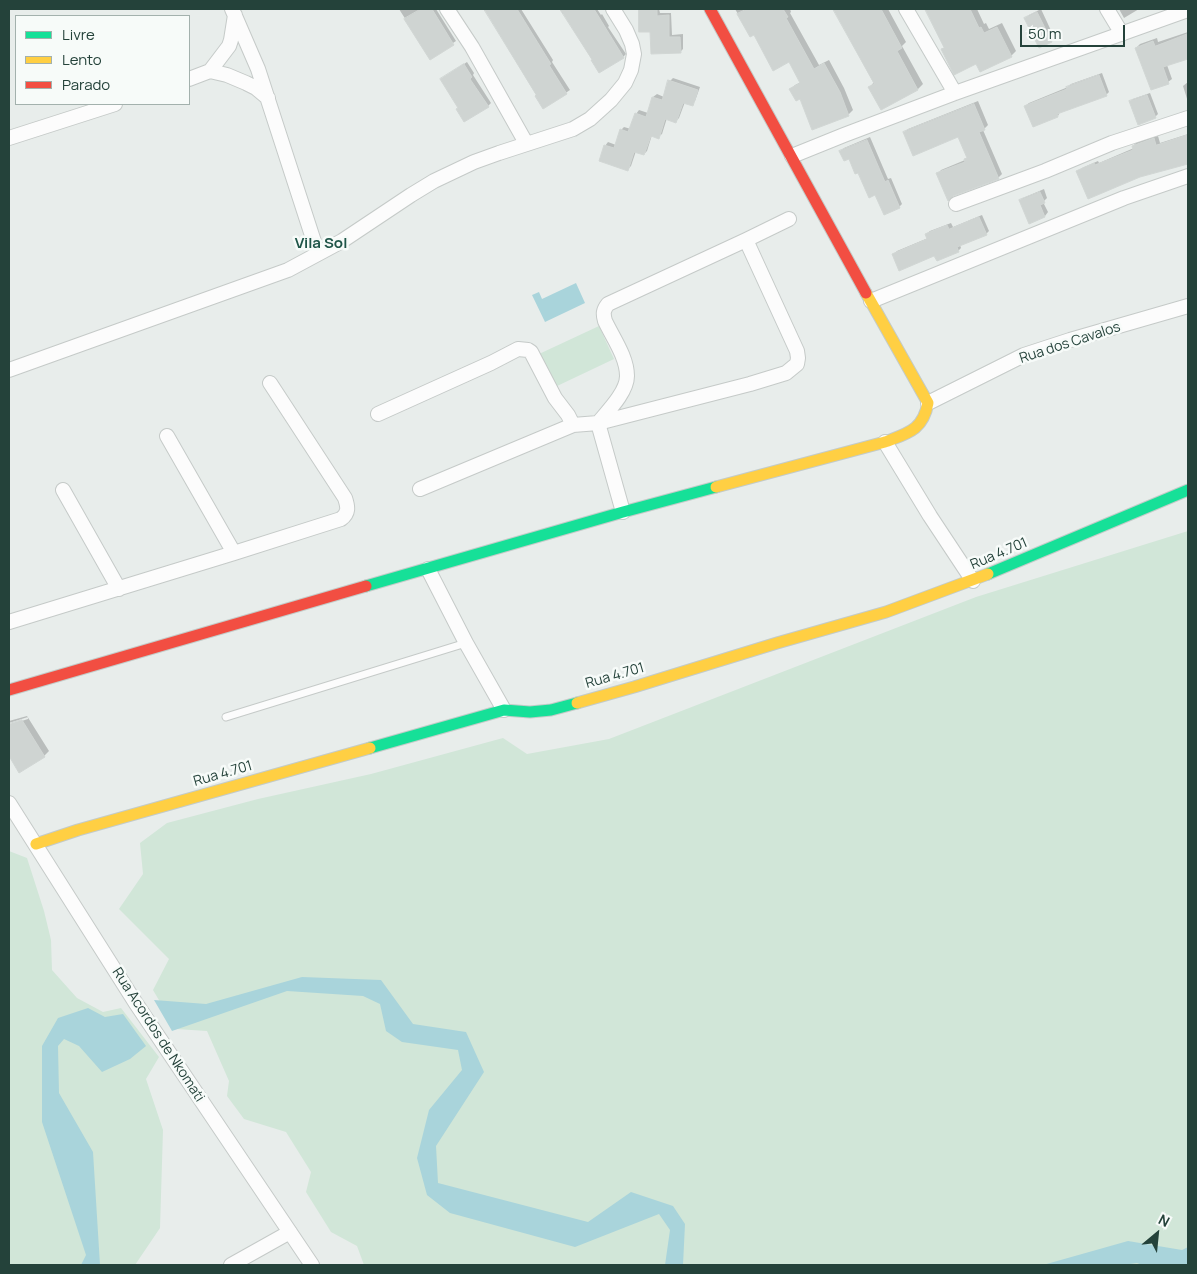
<!DOCTYPE html>
<html>
<head>
<meta charset="utf-8">
<style>
	body { margin:0 }
	#map { position:relative; width:1197px; height:1274px; overflow:hidden; background:#e8edeb; font-family:Manrope,sans-serif }
	canvas { display:block }
	.frame { position:absolute; inset:0; border:10px solid #24423a; pointer-events:none }
	.legend { position:absolute; left:15px; top:15px; width:175px; height:90px; box-sizing:border-box; background:#f7fbf9; border:1px solid #a3b1ad; margin:0; padding:6px 9px; list-style:none; font-size:15px; color:#24423a }
	.legend li { display:flex; align-items:center; gap:10px; height:25px }
	.legend b { width:25px; border:1px solid #a3b1ad }
	.north { position:absolute; left:1132px; top:1209px; width:50px; height:50px; -webkit-text-stroke:4px #f7fbf9; paint-order:stroke; rotate:28deg; font-size:14px; font-weight:700; line-height:20px; text-align:center; color:#24423a }
	.north::after { content:''; display:block; margin:auto; width:18px; height:22px; background:#24423a; clip-path:polygon(50% 0,100% 100%,50% 72%,0 100%) }
	.scale { position:absolute; left:1020px; top:25px; width:105px; height:22px; box-sizing:border-box; border:2px solid #24423a; border-top:0; padding-left:6px; font-size:15px; line-height:18px; white-space:nowrap; color:#24423a; -webkit-text-stroke:4px #f7fbf9; paint-order:stroke }
</style>
</head>
<body>
<div id="map">
<canvas width="1197" height="1274"></canvas>
<div class="frame"></div>
<ul class="legend">
<li><b style="height:6px;background:#16e098"></b>Livre</li>
<li><b style="height:6px;background:#ffcf43"></b>Lento</li>
<li><b style="height:6px;background:#f24e42"></b>Parado</li>
</ul>
<div class="north">N</div>
<div class="scale">50 m</div>
</div>
<script>
const ctx = document.querySelector('canvas').getContext('2d');
ctx.lineJoin = 'round';
function fillPath(path, color) {
  ctx.fillStyle = color;
  ctx.fill(path, 'evenodd');
}
function trace(path, color, width, dash) {
  ctx.strokeStyle = color;
  ctx.lineWidth = width;
  ctx.lineCap = dash ? 'butt' : 'round';
  ctx.setLineDash(dash || []);
  ctx.stroke(path);
}
function label(font, color, halo, rows, align = 'center') {
  ctx.font = font + ' Manrope,sans-serif';
  ctx.lineWidth = 5;
  ctx.setLineDash([]);
  ctx.textBaseline = 'middle';
  ctx.strokeStyle = halo;
  ctx.fillStyle = color;
  for (const [text, x, y, turn = 0] of rows) {
    ctx.save();
    ctx.translate(x, y);
    ctx.rotate((+turn || 0) * Math.PI / 180);
    ctx.textAlign = isNaN(turn) ? turn : align;
    if (halo) ctx.strokeText(text, 0, 0);
    ctx.fillText(text, 0, 0);
    ctx.restore();
  }
}
fillPath(new Path2D(`
	M599 326 614 359 555 387 539 354Z
	M1188 531V1265H364L357 1246 331 1232 306 1192 311 1172 286 1132 244 1119 227 1096 229 1081 207 1031 176 1029 153 990 169 959 119 909 143 874 140 843 167 823 258 799 371 774 503 738 527 754 609 739 976 597Z
	M9 851 27 858 44 911 51 940 52 970 77 998 103 1012 121 1008 159 1057 146 1079 163 1130 160 1228 135 1265H9Z`), '#d1e6d8');
fillPath(new Path2D(`
	M576 283 585 303 545 322 532 295 539 292 542 299Z
	M302 977 381 980 413 1024 466 1032 484 1072 436 1146 438 1183 588 1222 631 1192 673 1206 685 1224 683 1265H665L670 1230 659 1214 575 1247 450 1213 427 1195 417 1158 429 1110 462 1070 458 1050 402 1042 386 1031 380 1004 363 996 287 991 172 1031 154 1000 206 1004Z
	M88 1008 105 1017 123 1014 146 1046 130 1059 102 1072 79 1046 64 1039 58 1046 59 1093 93 1152 100 1265H81L86 1255 42 1122V1046L58 1018Z
	M1128 1241 1182 1250 1188 1247V1265H1142L1137 1263 1123 1265H1043Z`), '#a9d4db');
fillPath(new Path2D(`
	M399 9H436L456 41 430 58Z
	M485 9H521L553 60 552 62 570 90 543 108 537 95Z
	M560 9H597L601 15 602 14 609 26 608 27 626 54 623 57 564 13 563 14Z
	M628 9H659L660 13H671L672 35 683 34V49L680 52 652 31 640 10H628Z
	M735 9H790L791 12 790 13 819 65 829 60 844 88 853 110 849 114 813 128 801 97 791 89 795 85 801 82 789 60 754 34 751 36Z
	M834 9H888L906 42 902 46 923 84 918 89 882 108 870 87 874 82Z
	M926 9H977L984 24 986 23 989 29 1002 23 1016 51 1011 56 977 63 943 49 945 47Z
	M1041 9 1054 37 1051 41 1026 18 1029 15Z
	M1119 9H1139L1124 18Z
	M1188 32V57L1167 65 1172 79 1168 82 1152 88 1136 48 1140 44 1157 38 1158 42Z
	M467 62 474 73 473 75 491 103 488 106 459 108 444 77Z
	M1102 73 1109 92 1106 95 1060 112 1058 116 1034 126 1025 106 1029 103 1068 87 1071 84Z
	M673 78 700 87 695 101 692 104 685 102 679 118 676 121 667 118 662 134 658 137 652 135 647 151 644 154 636 151 631 166 628 169 605 146 608 142 616 145 621 130 624 127 631 129 636 114 639 110 648 113 653 97 657 94 664 97 670 81Z
	M1188 82V102L1183 86Z
	M1150 93 1158 114 1155 117 1130 102 1133 99Z
	M978 101 988 125 983 130 1002 174 998 178 938 174 941 170 965 160 968 157 959 136 904 133 908 129Z
	M1188 134V162L1140 176 1078 171 1082 168 1098 161 1099 163 1134 148 1133 146 1137 142 1158 136 1160 143Z
	M870 137 888 179 891 178 902 204 899 207 876 193 850 157 841 151 844 148Z
	M1044 189 1047 198 1043 202 1048 212 1045 216 1029 222 1020 201 1023 198Z
	M982 215 989 231 986 234 960 245 961 248 958 251 935 254H894L897 251 928 238 926 234 930 231 951 223 953 227Z
	M27 716 49 751 44 756 20 771 9 754V725L28 719V717L9 723V721Z`), '#0003');
const building = new Path2D(`
	M421 9H432L454 45 430 60 404 19Z
	M484 9H517L551 64 549 65 567 94 543 109 535 96 536 95Z
	M560 9H594L624 58 599 73 591 60H592Z
	M639 9H657V16L669 15V37H680L681 53 651 54 650 32H639Z
	M747 9H783L788 17 786 18 814 69 824 63 840 92 849 116 812 130 800 99 796 101 789 89 800 83 789 62 773 71 754 35 750 37 737 14Z
	M833 9H881L902 48 897 51 918 90 881 110 868 87 874 84Z
	M925 9H970L979 28 981 27 984 33 997 27 1012 57 980 72 976 64 954 75 941 49 944 48Z
	M1037 12 1052 42 1039 48 1024 18Z
	M1188 34V59L1163 67 1169 84 1151 90 1135 48 1153 41 1155 46Z
	M464 64 472 77 470 79 489 107 464 122 456 109 458 108 440 79Z
	M1099 75 1107 96 1057 114 1058 117 1033 127 1024 106 1067 89 1066 87Z
	M668 80 698 90 693 106 683 103 676 123 665 119 659 139 651 136 644 155 634 152 628 171 599 161 604 145 614 148 620 129 628 132 635 113 646 117 652 97 662 100Z
	M1147 95 1156 118 1138 125 1129 101Z
	M974 104 985 130 979 132 999 179 953 196 948 201 936 173 965 162 964 159 967 158 958 137 913 156 903 132Z
	M1188 135V164L1140 177 1088 199 1076 171 1094 163 1095 165 1133 150 1132 146 1154 138 1156 145Z
	M867 140 885 182 888 180 900 208 884 215 875 195 869 198 858 173 855 174 849 159 844 161 839 151Z
	M1040 192 1045 203 1040 205 1045 217 1029 224 1019 200Z
	M979 217 987 235 957 247 959 252 937 261 934 256 899 271 892 254 927 239 925 234 947 225 949 229Z
	M22 720 45 757 19 773 9 756V724Z`);
fillPath(building, '#cfd4d2');
trace(building, '#d1d6d4', 1);
const lane = new Path2D(`
	M226 717 466 643`);
const street = new Path2D(`
	M232 9 258 69 318 254
	M447 9 472 47 526 143
	M906 9 955 93
	M1107 9 1122 34
	M210 71 229 46 231 40 235 15
	M189 79 210 71 227 75 246 83 256 88 268 98
	M9 138 115 104
	M792 156 844 135 955 93 1188 10
	M956 204 1045 171 1112 143 1188 118
	M871 301 1124 198 1188 176
	M9 370 288 270 342 241 411 195 434 181 474 162 499 153 573 129 590 119 611 100 625 83 631 70 634 54 632 44 626 30 613 9
	M928 403 1024 355 1070 340 1188 306
	M378 414 491 363 518 349 528 350 531 352 555 398 568 415 573 425 598 423 750 384 786 373 797 364 798 358 797 351 746 240
	M598 423C608 411 627 392 627 376 627 357 613 338 605 321 603 314 603 310 608 304L746 240 789 219
	M598 423 623 512
	M167 436 234 553
	M885 442 930 516 973 581
	M420 489 573 425
	M63 490 119 589
	M428 569 466 643 504 710
	M9 622 234 553 341 519C349 513 348 507 345 498L270 383
	M9 803 135 1002 312 1265
	M231 1265 290 1232`);
const fast = new Path2D(`
	M988 574 1188 490
	M366 586 623 512 716 487
	M370 748 504 710 530 712 551 710 577 703`);
const slow = new Path2D(`
	M716 487 885 442C908 433 923 430 928 403L866 293
	M577 703 634 687 777 643 886 612 988 574
	M36 844 78 830 370 748`);
const jam = new Path2D(`
	M710 9 866 293
	M9 690 366 586`);
trace(lane, '#c5cac8', 9);
trace(street, '#c5cac8', 16);
trace(fast, '#c3cbc8', 13);
trace(slow, '#c3cbc8', 13);
trace(jam, '#c3cbc8', 13);
trace(lane, '#fcfcfc', 7);
trace(street, '#fcfcfc', 14);
trace(fast, '#16e098', 11);
trace(slow, '#ffcf43', 11);
trace(jam, '#f24e42', 11);
label('14px', '#24423a', '#f7fbf9', [
	["Rua dos Cavalos",1070,343,-18],
	["Rua 4.701",999,554,-23],
	["Rua 4.701",615,676,-16],
	["Rua 4.701",223,774,-16],
	["Rua Acordos de Nkomati",158,1035,57]
]);
label('bold 15px', '#1f5548', '#f7fbf9', [
	["Vila Sol",321,244]
]);
</script>
</body>
</html>
